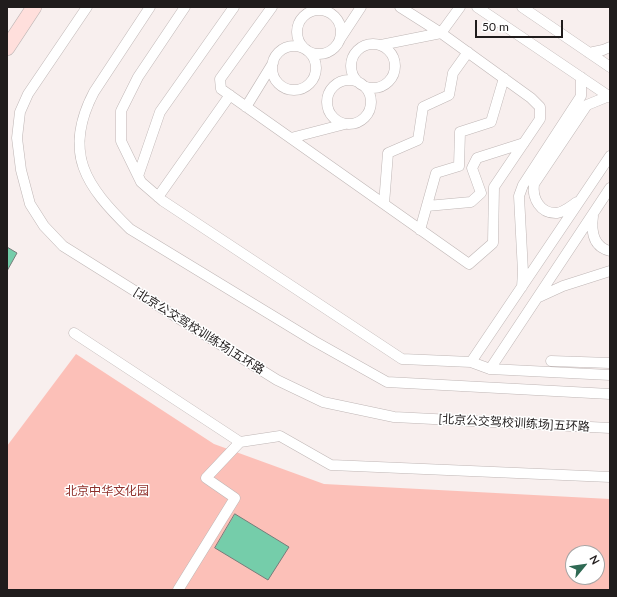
<!DOCTYPE html>
<html>
<head>
<meta charset="utf-8">
<style>
	body { margin:0 }
	#map { position:relative; width:617px; height:597px; overflow:hidden; background:#f8efee; font-family:Lato,sans-serif }
	canvas { display:block }
	.frame { position:absolute; inset:0; border:8px solid #201c1c; pointer-events:none }
	.north { position:absolute; left:565px; top:545px; width:40px; height:40px; box-sizing:border-box; background:#fff; border:1px solid #a6a4a4; border-radius:50%; rotate:61deg; font-size:11px; font-weight:700; line-height:16px; text-align:center; color:#201c1c }
	.north::after { content:''; display:block; margin:auto; width:14px; height:18px; background:#2f6a54; clip-path:polygon(50% 0,100% 100%,50% 72%,0 100%) }
	.scale { position:absolute; left:475px; top:20px; width:88px; height:18px; box-sizing:border-box; border:2px solid #201c1c; border-top:0; padding-left:5px; font-size:12px; line-height:14px; white-space:nowrap; color:#201c1c; -webkit-text-stroke:3px #fff; paint-order:stroke }
</style>
</head>
<body>
<div id="map">
<canvas width="617" height="597"></canvas>
<div class="frame"></div>
<div class="north">N</div>
<div class="scale">50 m</div>
</div>
<script>
const ctx = document.querySelector('canvas').getContext('2d');
ctx.lineJoin = 'round';
function fillPath(path, color) {
  ctx.fillStyle = color;
  ctx.fill(path, 'evenodd');
}
function trace(path, color, width, dash) {
  ctx.strokeStyle = color;
  ctx.lineWidth = width;
  ctx.lineCap = dash ? 'butt' : 'round';
  ctx.setLineDash(dash || []);
  ctx.stroke(path);
}
function label(font, color, halo, rows, align = 'center') {
  ctx.font = font + ' Lato,"Noto Sans SC",sans-serif';
  ctx.lineWidth = 3;
  ctx.setLineDash([]);
  ctx.textBaseline = 'middle';
  ctx.strokeStyle = halo;
  ctx.fillStyle = color;
  for (const [text, x, y, turn = 0] of rows) {
    ctx.save();
    ctx.translate(x, y);
    ctx.rotate((+turn || 0) * Math.PI / 180);
    ctx.textAlign = isNaN(turn) ? turn : align;
    if (halo) ctx.strokeText(text, 0, 0);
    ctx.fillText(text, 0, 0);
    ctx.restore();
  }
}
fillPath(new Path2D(`
	M76 354 214 444 324 484 610 499V590H7V446ZM573 553H597V577H573Z`), '#fcc0b8');
const building = new Path2D(`
	M7 247 17 253 7 271Z
	M235 514 289 547 268 580 215 548Z`);
fillPath(building, '#75cdaa');
trace(building, '#767d7a', 1);
const street = new Path2D(`
	M87 7 28 94 20 112 17 138 21 170 30 204 44 226 63 246 277 380 323 402 394 417 610 428
	M150 7 94 92C62 153 86 186 130 229L314 341 387 382 610 394
	M185 7 138 77 121 111V141L141 182 163 201 402 359 471 362
	M272 7 220 79 221 89 469 264 493 243 494 187 540 119V107L531 98 441 33 400 7
	M477 7 610 97
	M522 7 610 67
	M297 32a22 22 0 1 1 44 0a22 22 0 1 1-44 0Z
	M340 39 361 7
	M351 66a22 22 0 1 1 44 0a22 22 0 1 1-44 0Z
	M381 45 441 33 460 7
	M272 68a22 22 0 1 1 44 0a22 22 0 1 1-44 0Z
	M589 53 603 50 610 47
	M327 102a22 22 0 1 1 44 0a22 22 0 1 1-44 0Z
	M246 107 273 63
	M291 138 345 124
	M610 156 471 362 490 369 610 375
	M138 176 160 112 234 7
	M158 197 230 95
	M577 202C571 206 564 212 557 213 540 214 532 198 534 184L587 105 609 96
	M384 204 388 153 418 140 423 107 449 95 453 73 468 52
	M427 206 471 202 481 193 472 168 477 158 524 143
	M593 216C591 231 593 247 610 251
	M420 230 436 173 459 166 460 132 491 122 504 78
	M522 287 523 272 519 196 523 185 581 96V77
	M539 297 563 286 610 271
	M74 333 240 442 280 436 331 465 610 477
	M551 361 610 363
	M490 369 610 188
	M178 590 235 498 206 478 240 442`);
const secondary = new Path2D(`
	M7 48 34 7`);
trace(street, '#bfb6b5', 11);
trace(secondary, '#bfb6b5', 16);
trace(street, '#fff', 10);
trace(secondary, '#ffdfdc', 15);
label('12px', '#201c1c', '#fff', [
	["[北京公交驾校训练场]五环路",199,331,32],
	["[北京公交驾校训练场]五环路",514,423,3]
]);
label('12px', '#8e2f2a', '#fff', [
	["北京中华文化园",107,491]
]);
</script>
</body>
</html>
